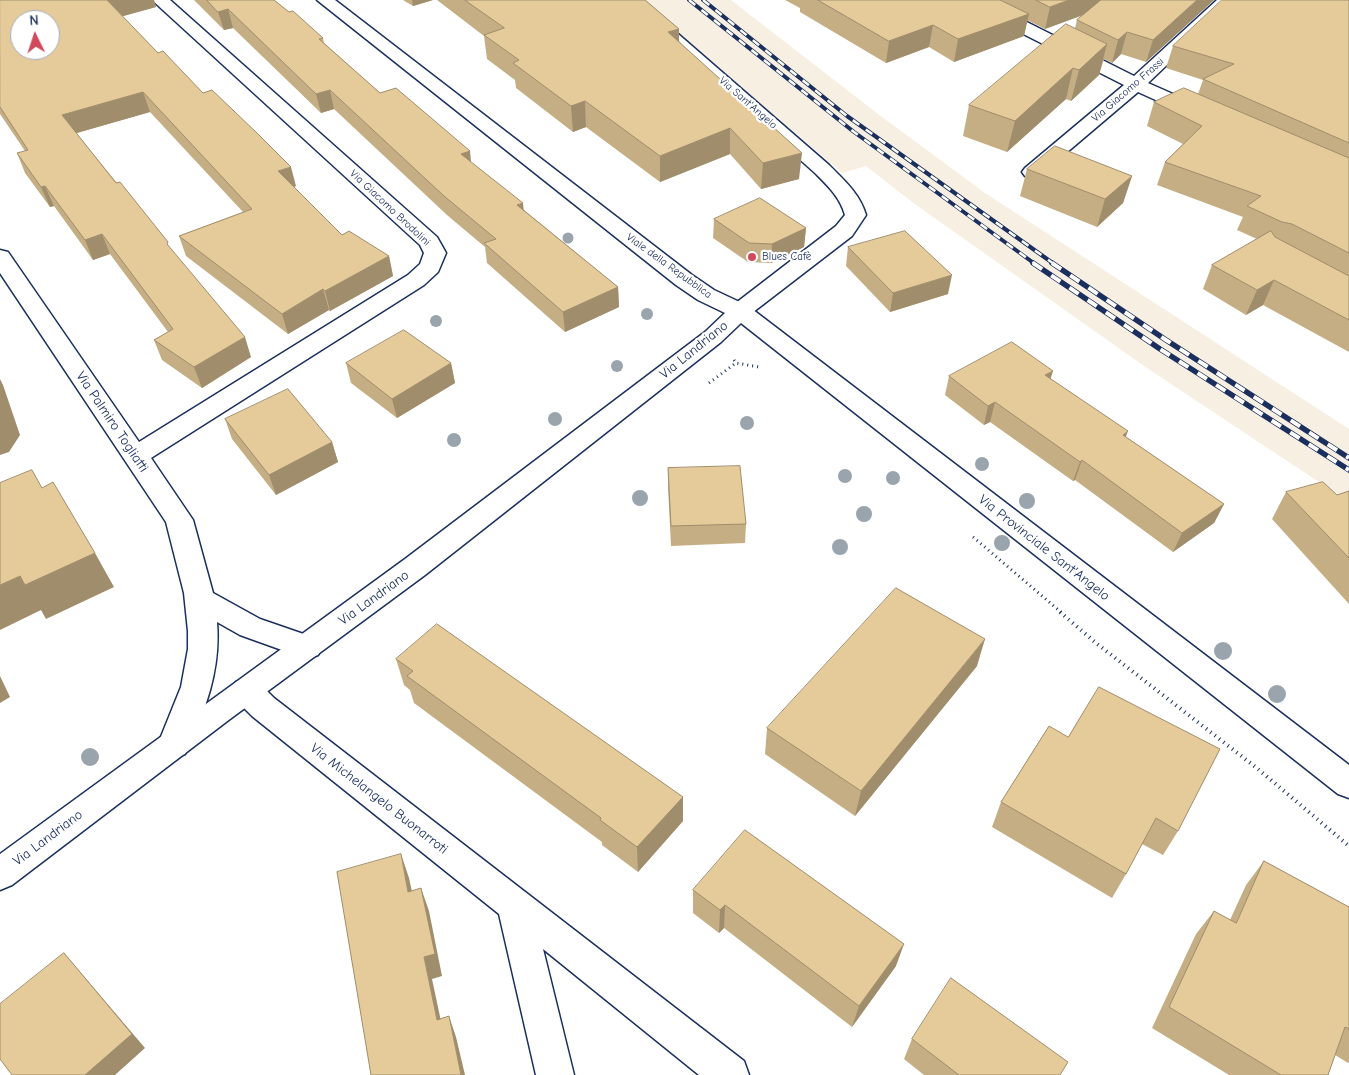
<!DOCTYPE html>
<html>
<head>
<meta charset="utf-8">
<style>
	body { margin:0 }
	#map { position:relative; width:1349px; height:1075px; overflow:hidden; background:#fff; font-family:"Comic Neue",sans-serif }
	canvas { display:block }
	.north { position:absolute; left:10px; top:10px; width:50px; height:50px; box-sizing:border-box; background:#fff; border:1px solid #a4acbf; border-radius:50%; rotate:356deg; font-size:14px; font-weight:700; line-height:20px; text-align:center; color:#1b2f5e }
	.north::after { content:''; display:block; margin:auto; width:18px; height:22px; background:#d1495b; clip-path:polygon(50% 0,100% 100%,50% 72%,0 100%) }
</style>
</head>
<body>
<div id="map">
<canvas width="1349" height="1075"></canvas>
<div class="north">N</div>
</div>
<script>
const ctx = document.querySelector('canvas').getContext('2d');
ctx.lineJoin = 'round';
function fillPath(path, color) {
  ctx.fillStyle = color;
  ctx.fill(path, 'evenodd');
}
function trace(path, color, width, dash) {
  ctx.strokeStyle = color;
  ctx.lineWidth = width;
  ctx.lineCap = dash ? 'butt' : 'round';
  ctx.setLineDash(dash || []);
  ctx.stroke(path);
}
function label(font, color, halo, rows, align = 'center') {
  ctx.font = font + ' "Comic Neue",sans-serif';
  ctx.lineWidth = 4.5;
  ctx.setLineDash([]);
  ctx.textBaseline = 'middle';
  ctx.strokeStyle = halo;
  ctx.fillStyle = color;
  for (const [text, x, y, turn = 0] of rows) {
    ctx.save();
    ctx.translate(x, y);
    ctx.rotate((+turn || 0) * Math.PI / 180);
    ctx.textAlign = isNaN(turn) ? turn : align;
    if (halo) ctx.strokeText(text, 0, 0);
    ctx.fillText(text, 0, 0);
    ctx.restore();
  }
}
fillPath(new Path2D(`
	M640 0H731L878 114 985 193 1349 429V502L1144 366 912 202 866 166 842 173Z`), '#f7efe1');
const minor = new Path2D(`
	M152 0H170L437 237 446 253 438 272 424 285 151 458 193 520 213 593 260 619 318 639 322 647 318 655 307 659 240 635 217 622C221 670 205 712 185 754L174 758 163 754 158 744 181 687 188 649V631L184 593 166 522 0 273V250L8 252 139 442 408 275 420 264 424 253 420 245Z
	M621 0H639L829 165C844 180 860 194 866 215L852 236 748 316 740 318 732 316 729 311 732 306 836 226 845 215C840 197 828 186 815 173Z
	M962 0H983L1134 76 1217 0H1235L1148 83 1207 109 1209 113 1207 117 1200 119 1193 117 1138 92 1039 176 1032 178 1025 176 1022 172 1025 168 1124 85 964 4Z
	M247 678 258 682 274 698 744 1061 749 1075H699L543 949 574 1075H536L499 914 252 716 236 700 232 691 236 682Z`);
const tertiary = new Path2D(`
	M317 0H335L692 275 714 290 748 306 1349 765V798L1338 794 741 323 721 342 425 575 230 719 12 885 0 890V854L405 559 705 332 725 313 698 300 676 285Z`);
trace(minor, '#1b2f5e', 3);
trace(tertiary, '#1b2f5e', 3);
trace(new Path2D(`
	M734 360 736 363 759 367
	M709 383 736 363
	M973 537 1062 613`), '#1b2f5e', 3, [1, 4]);
trace(new Path2D(`
	M1060 612 1096 643 1258 769 1349 846`), '#1b2f5e', 4, [1, 4.5]);
fillPath(minor, '#fff');
fillPath(tertiary, '#fff');
const railFar1 = new Path2D(`
	M689 0 854 132 1035 264
	M703 0 847 116 1054 264`);
const rail = new Path2D(`
	M1033 263 1160 349 1349 470
	M1052 263 1166 340 1349 458`);
trace(railFar1, '#1b2f5e', 4);
trace(rail, '#1b2f5e', 5.5);
trace(railFar1, '#fff', 2.5, [8]);
trace(rail, '#fff', 4, [11]);
ctx.fillStyle = '#99a4ad';
for (const [x, y, r] of [
	[568,238,5.5],
	[647,314,6],
	[436,321,6],
	[617,366,6],
	[555,419,7],
	[747,423,7],
	[454,440,7],
	[982,464,7],
	[845,476,7],
	[893,478,7],
	[640,498,8],
	[1027,501,8],
	[864,514,8],
	[1002,543,8],
	[840,547,8],
	[1223,651,9],
	[1277,694,9],
	[90,757,9]
]) {
  ctx.beginPath();
  ctx.arc(x, y, r, 0, 2 * Math.PI);
  ctx.fill();
}
fillPath(new Path2D(`
	M0 0H154L156 7 122 16 158 53 296 186 294 187 342 235 389 256 393 276 330 311 329 310 288 334 186 256 179 236 243 212 150 112 76 133 171 249 251 357 202 388 162 360 154 340 168 332 110 254 93 260 54 206 50 207 25 173 17 153 25 151 0 114Z
	M194 0H274L289 12 323 38 324 43 380 93 471 162 524 210 618 287 619 307 565 332 487 263 485 247 447 215 334 109 321 113 233 28 224 30Z
	M403 0H433L413 6Z
	M437 0H645L679 29V41L799 179 761 189 730 154 660 182 586 127 573 132 516 88 515 80 487 59 484 36Z
	M785 0H1214L1146 62 1121 54 1112 63 1104 59 1099 75 1071 101 1066 99 1007 152 963 136 969 105 1075 28 1077 20 1083 15 1045 29 1027 20 1024 36 954 62 929 47 886 63 800 12V8Z
	M1349 0V352L1263 305 1246 315 1203 289 1212 265 1257 239 1237 230 1243 217 1157 185 1165 162 1183 144 1147 126 1154 102 1198 94 1203 80 1166 68 1173 46Z
	M1027 169 1132 176 1123 203 1097 227 1020 196Z
	M714 219 806 228 804 247 771 263 748 262 713 238Z
	M848 247 948 294 890 312 846 266Z
	M346 363H451L455 383 397 418 351 383Z
	M949 376 1050 378 1126 437 1224 504 1214 523 1173 552 1075 480 1073 481 990 422 984 425 945 395Z
	M225 419 332 442 338 462 276 495 232 439Z
	M668 468 746 524 745 543 671 546 668 488Z
	M1349 491V604L1272 519 1286 492 1337 495Z
	M396 659 683 797V821L638 872 602 845V842L414 703 410 690 404 685Z
	M977 666 855 816 765 754 767 728Z
	M1049 726 1178 831 1163 855 1142 844 1126 874 1112 898 992 827 1001 802Z
	M1264 861 1349 907V1062L1348 1063 1335 1055 1328 1075H1229L1152 1028 1196 934 1214 911 1230 920 1246 885Z
	M693 890 896 966 852 1027 724 928 719 933 693 913Z
	M912 1039 1060 1075H924L904 1059Z`), '#c5ae84');
fillPath(new Path2D(`
	M107 0H154L156 7 113 19Z
	M412 0H433L413 6Z
	M1069 0H1119L1118 2 1045 29 1050 7Z
	M1197 0H1214L1146 62 1153 40Z
	M228 9 233 28 224 30 218 12Z
	M1029 14 1024 36 954 62 958 39Z
	M933 25 929 47 886 63 889 41Z
	M679 29V54L668 32Z
	M1127 32 1121 54 1112 63 1118 40Z
	M1107 44 1099 75 1071 101 1079 70Z
	M1073 68 1066 99 1007 152 1015 121Z
	M330 90 334 109 321 113 316 94Z
	M143 92 150 112 70 135 62 115Z
	M585 101 586 127 573 132 571 106Z
	M730 128V154L660 182V156Z
	M470 151 472 171 461 154Z
	M802 153 799 179 761 189 763 163Z
	M291 167 296 186 284 191 278 171Z
	M1132 176 1123 203 1097 227 1105 199Z
	M45 186 54 206 50 207 41 187Z
	M523 203 525 223 517 205Z
	M806 228 804 247 771 263 772 244Z
	M102 234 110 254 93 260 85 240Z
	M389 256 393 276 330 311 325 291Z
	M952 275 948 294 890 312 893 293Z
	M1274 280 1263 305 1246 315 1257 290Z
	M618 287 619 307 565 332 563 312Z
	M323 289 329 310 288 334 282 314Z
	M245 337 251 357 202 388 194 367Z
	M451 363 455 383 397 418 392 399Z
	M1053 371 1047 390 1045 375Z
	M0 379 3 385 20 435 9 452 0 455Z
	M995 402 990 422 984 425 988 406Z
	M1128 431 1121 450 1123 435Z
	M332 442 338 462 276 495 269 475Z
	M1082 460 1075 480 1073 481 1080 462Z
	M1224 504 1214 523 1173 552 1182 533Z
	M95 553 114 587 46 619 41 610 0 630V585L20 576Z
	M985 639 977 666 855 816 861 791Z
	M0 676 10 697 0 703Z
	M683 797V821L638 872 637 847Z
	M401 854 409 878 417 915 408 892Z
	M421 888 429 911 442 976 432 979 445 1040 437 1020 424 957Z
	M725 905 724 928 719 933 720 910Z
	M904 944 896 966 852 1027 859 1006Z
	M64 953 145 1048 115 1075H85Z
	M449 1016 456 1037 465 1075H461Z`), '#a08d6c');
const building = new Path2D(`
	M0 0H108H107L158 53 163 51 203 93 212 90 258 134 291 167 278 171 342 235 349 231 389 256 325 291 323 289 282 314 179 236 252 209 143 92 62 115 116 183 120 182 168 242 167 244 245 337 194 367 154 340 173 329 102 234 85 240 45 186 41 187 17 153 28 150 0 107ZM20 20H50V50H20Z
	M207 0H274L289 12 293 11 323 38 319 39 380 93 396 88 470 151 461 154 523 203 517 205 618 287 563 312 484 243 496 239 444 196 330 90 316 94 228 9 218 12Z
	M465 0H645L679 29 668 32 802 153 763 163 730 128 660 156 585 101 571 106 513 63 519 60 484 35 504 28Z
	M818 0H1000L1029 14 958 39 933 25 889 41Z
	M1036 0H1069L1050 7Z
	M1101 0H1197L1153 40 1127 32 1118 40 1077 20Z
	M1222 0H1349V143L1203 79 1234 64 1173 46Z
	M1066 24 1107 44 1079 70 1073 68 1015 121 969 105Z
	M1184 88 1349 158V253L1292 224 1282 222 1247 206 1261 196 1165 162 1202 126 1154 102Z
	M1055 146 1132 176 1105 199 1027 169Z
	M760 198 806 228 772 244 749 243 714 219Z
	M905 231 952 275 893 293 848 247Z
	M1271 231 1275 237 1349 276V320L1274 280 1257 290 1212 265Z
	M404 330 451 363 392 399 346 363Z
	M1012 342 1053 371 1045 375 1128 431 1123 435 1224 504 1182 533 1082 460 1080 462 995 402 988 406 949 376Z
	M288 389 332 442 269 475 225 419Z
	M740 466 746 524 671 526 668 468Z
	M32 470 42 488 53 482 95 553 25 585 20 576 0 585V483Z
	M1323 482 1337 495 1349 491V558L1286 492Z
	M896 588 985 639 861 791 767 728Z
	M437 624 683 797 637 847 600 820 601 818 407 676 413 671 396 659Z
	M1099 687 1220 749 1178 831 1156 818 1126 874 1001 802 1049 726 1068 737Z
	M745 830 904 944 859 1006 725 905 720 910 693 890Z
	M401 854 408 892 421 888 435 954 424 957 437 1020 449 1016 461 1075H371L337 872Z
	M1264 861 1349 907V1029L1345 1027 1328 1075H1281L1169 1007 1214 911 1236 923Z
	M64 953 132 1034 85 1075H12L0 1059V1004Z
	M951 978 1068 1062 1060 1075H959L912 1039Z`);
fillPath(building, '#e5ca9a');
trace(building, '#a08d6c', 1);
for (const [x, y, r, color] of [
	[752,257,5,"#d1495b"]
]) {
  const dot = new Path2D();
  dot.arc(x, y, r, 0, 2 * Math.PI);
  ctx.fillStyle = color;
  ctx.fill(dot);
  trace(dot, '#fff', 2);
}
label('11px', '#1b2f5e', '#fff', [
	["Via Giacomo Frassi",1128,90,-41],
	["Via Sant'Angelo",748,103,41],
	["Via Giacomo Brodolini",390,208,43],
	["Viale della Repubblica",669,266,36]
]);
label('11px', '#1b2f5e', '#fff', [
	["Blues Cafè",762,257]
], 'left');
label('14px', '#1b2f5e', '#fff', [
	["Via Landriano",694,350,-39],
	["Via Palmiro Togliatti",112,422,56],
	["Via Provinciale Sant'Angelo",1044,548,38],
	["Via Landriano",374,598,-36],
	["Via Michelangelo Buonarroti",379,799,38],
	["Via Landriano",48,838,-37]
]);
</script>
</body>
</html>
